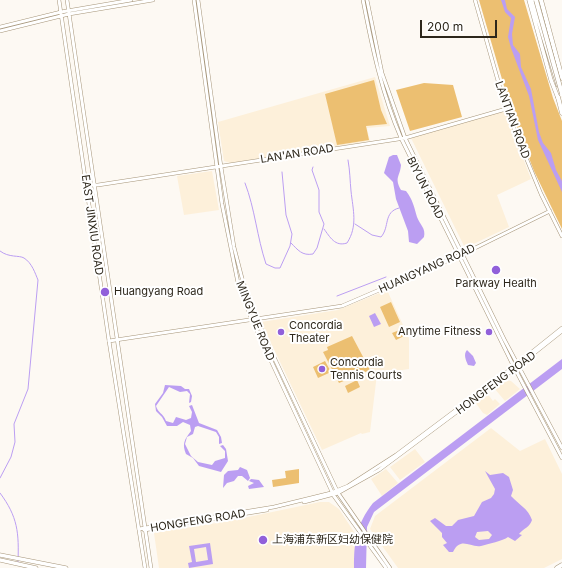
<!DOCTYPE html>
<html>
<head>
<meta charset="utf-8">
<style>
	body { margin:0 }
	#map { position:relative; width:562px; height:568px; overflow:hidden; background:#fdf9f3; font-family:Inter,sans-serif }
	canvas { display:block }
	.scale { position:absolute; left:420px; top:20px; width:77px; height:18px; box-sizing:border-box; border:2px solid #2d271b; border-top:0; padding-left:5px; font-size:12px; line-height:14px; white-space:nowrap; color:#2d271b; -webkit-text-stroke:3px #fff; paint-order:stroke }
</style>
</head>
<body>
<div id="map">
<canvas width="562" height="568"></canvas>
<div class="scale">200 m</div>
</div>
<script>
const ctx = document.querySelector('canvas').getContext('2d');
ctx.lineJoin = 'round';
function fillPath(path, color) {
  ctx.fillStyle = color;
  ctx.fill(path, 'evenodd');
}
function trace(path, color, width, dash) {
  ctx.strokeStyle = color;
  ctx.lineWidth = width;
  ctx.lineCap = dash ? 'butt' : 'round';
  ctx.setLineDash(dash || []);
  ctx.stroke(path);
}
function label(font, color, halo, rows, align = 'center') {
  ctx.font = font + ' Inter,"Noto Sans SC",sans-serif';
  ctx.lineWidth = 4;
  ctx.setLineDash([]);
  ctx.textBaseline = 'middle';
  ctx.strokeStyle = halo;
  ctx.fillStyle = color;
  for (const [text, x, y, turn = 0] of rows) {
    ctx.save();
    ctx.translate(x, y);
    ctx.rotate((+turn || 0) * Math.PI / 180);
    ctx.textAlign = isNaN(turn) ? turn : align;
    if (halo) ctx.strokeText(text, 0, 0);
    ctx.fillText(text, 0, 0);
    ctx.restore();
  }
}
fillPath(new Path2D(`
	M375 77 390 126 367 128 370 141 230 163 224 161 218 122Z
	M505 111 531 179 497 195 509 227 465 248 411 138Z
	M212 171 219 210 184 215 177 176Z
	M387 290 409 338V369L377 374 370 432 362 434 361 433 322 450 261 322 338 310Z
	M505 380 511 381 520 389 505 401 494 388Z
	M487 393 493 401 495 399 500 404 487 415 483 413 475 402Z
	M491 428 520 451 545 439 562 474V559L544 568H398L370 529 375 516Z
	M415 449 425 462 400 480 390 467Z
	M386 469 398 483 382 496 371 479Z
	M320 502H329L339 509 356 535 354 568H159L154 533 229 521Z`), '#fdf0da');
fillPath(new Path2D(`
	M479 0H524L553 98 562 121V229L534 171 513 117Z
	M374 80 381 110 387 124 366 126 369 140 337 145 325 94Z
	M424 83 453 85 462 117 410 131 396 90Z
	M391 302 400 322 389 327 380 307Z
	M402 329 406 335 396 340 392 333Z
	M352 336 370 370 339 383 323 352 328 350 327 347Z
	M325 361 331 372 318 378 313 367Z
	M357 380 360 387 348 393 345 386Z
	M299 469V483L273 487 272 480 286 478 285 471Z`), '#ecbf71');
fillPath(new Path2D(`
	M501 0H505L507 9 515 17 512 34 513 45 520 54 521 67 531 89 539 132 543 143 551 153 556 170 562 181V192L538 140 529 96 511 48 508 37 511 18 505 12Z
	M393 155H397L401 165C400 177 394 177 401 190L406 191C413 200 414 207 417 217 420 225 426 228 424 237L417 244 409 242 408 231 396 199 393 182 384 173 389 157Z
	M375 313 381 324 374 327 369 316Z
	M467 350 473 356 476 363 474 366 468 365C466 361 463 354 467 350Z
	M562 359V369L374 512 367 527 366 568H354C354 541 356 525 373 503Z
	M165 385 181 386 185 389H189L192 396 191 402 189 403 190 394 187 391 180 392 169 387 156 406C158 413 163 413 166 421L173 423 176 417 186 420 191 418 192 412 189 406 192 405 199 423 217 430 221 437 222 443 219 444V437L216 432 198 426 195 427 193 434 187 437 185 444 191 456 198 462 212 465 215 461 225 458V451L220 446 223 445 226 449 228 461 221 472 199 466 193 458 186 454C182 444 184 440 191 431L190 425 183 422 177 426H167L162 417 156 411 155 404 163 393Z
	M240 467 247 470 250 478 248 481 242 476H238L234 481 227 483 223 488 224 475 228 471 238 470Z
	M485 471 490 475 503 473 509 477 513 490 511 496C519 505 528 508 532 520 530 527 524 528 519 534L522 535 515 541 508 537C503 541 488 544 481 546 470 548 461 536 453 552H449L443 545 447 543 442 537V533L430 521 435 518 446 526H452L458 520 474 516 482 502 491 498 494 494 495 489ZM488 531 492 535 489 539 479 540 475 537 477 532Z
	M251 479 259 480 264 487 249 489 248 486 254 483 249 481Z
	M210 543 213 564 189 568 188 563 192 562 189 546ZM206 547 208 560 196 562 194 549Z`), '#bb9ef2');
trace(new Path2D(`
	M245 183C255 209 257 237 266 264L275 268H280L290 246 292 234 286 215 282 172
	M355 224 372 235 381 237C390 227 383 212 399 208
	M324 229C330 237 335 247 347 243 358 226 353 210 351 191 350 181 350 171 348 160
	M291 243C298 250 302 256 313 254L317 248 324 224 319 212V190L312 170 313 167
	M0 251C9 258 19 255 24 258 32 263 35 273 38 280L28 389 14 424 15 442 11 457 0 478
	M337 296 386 277
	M0 493C18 517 19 533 18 562`), '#bb9ef2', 1);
const tertiary = new Path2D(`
	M194 0 222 204 238 283 252 320 334 496 386 568
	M198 0 221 167 234 247 243 282 264 336 338 493 390 568
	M363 0C372 47 382 94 401 138L513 365 562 458
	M367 0 382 73 405 138 504 339 562 448
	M475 0 506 109 541 194 562 236
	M86 185H98L405 138 506 109
	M109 341 342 306 463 254 550 211
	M304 502 338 493 379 470 513 370 562 331
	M139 529 274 507 331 493 348 486 396 455 512 368 562 328
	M144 530 267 510`);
const secondary = new Path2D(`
	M59 0 109 341 145 568
	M67 0 151 568
	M0 27 61 12 131 0
	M0 31 69 14 153 0`);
const primary = new Path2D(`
	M529 0 551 80 558 98
	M532 0 558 85
	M0 555 66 568
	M0 560 36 568`);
const trunk = new Path2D(`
	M541 0 562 78
	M558 97 562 113
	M557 568 562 565`);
trace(tertiary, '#a69579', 4);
trace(secondary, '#a69579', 4);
trace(primary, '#a69579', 4.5);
trace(trunk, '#a69579', 5);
trace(tertiary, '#fff', 3);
trace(secondary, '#fff', 3);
trace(primary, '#fff', 3.5);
trace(trunk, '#fff', 4);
const trunkBridge = new Path2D(`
	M536 0 562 94`);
trace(trunkBridge, '#a69579', 5, []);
trace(trunkBridge, '#fff', 4);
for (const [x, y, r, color] of [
	[496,270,5,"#9160da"],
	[105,292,5,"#9160da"],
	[281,332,4,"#9160da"],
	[489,332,4,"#9160da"],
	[322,369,4,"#9160da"],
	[263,540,5,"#9160da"]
]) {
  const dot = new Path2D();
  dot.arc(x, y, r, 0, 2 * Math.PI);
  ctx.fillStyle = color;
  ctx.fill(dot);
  trace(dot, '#fff', 1.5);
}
label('11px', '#2d271b', '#fff', [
	["LANTIAN ROAD",512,120,70],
	["LAN'AN ROAD",297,154,-9],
	["BIYUN ROAD",425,188,63],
	["EAST JINXIU ROAD",92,225,82],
	["HUANGYANG ROAD",427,269,-24],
	["MINGYUE ROAD",255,321,68],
	["HONGFENG ROAD",496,383,-37],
	["HONGFENG ROAD",198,521,-9]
]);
label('11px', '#2d271b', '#fff', [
	["Parkway Health",496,284,"center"],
	["Huangyang Road",114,292],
	["Concordia",289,326],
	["Theater",289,339],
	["Anytime Fitness",481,332,"right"],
	["Concordia",330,363],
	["Tennis Courts",330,376],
	["上海浦东新区妇幼保健院",272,540]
], 'left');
</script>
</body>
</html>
